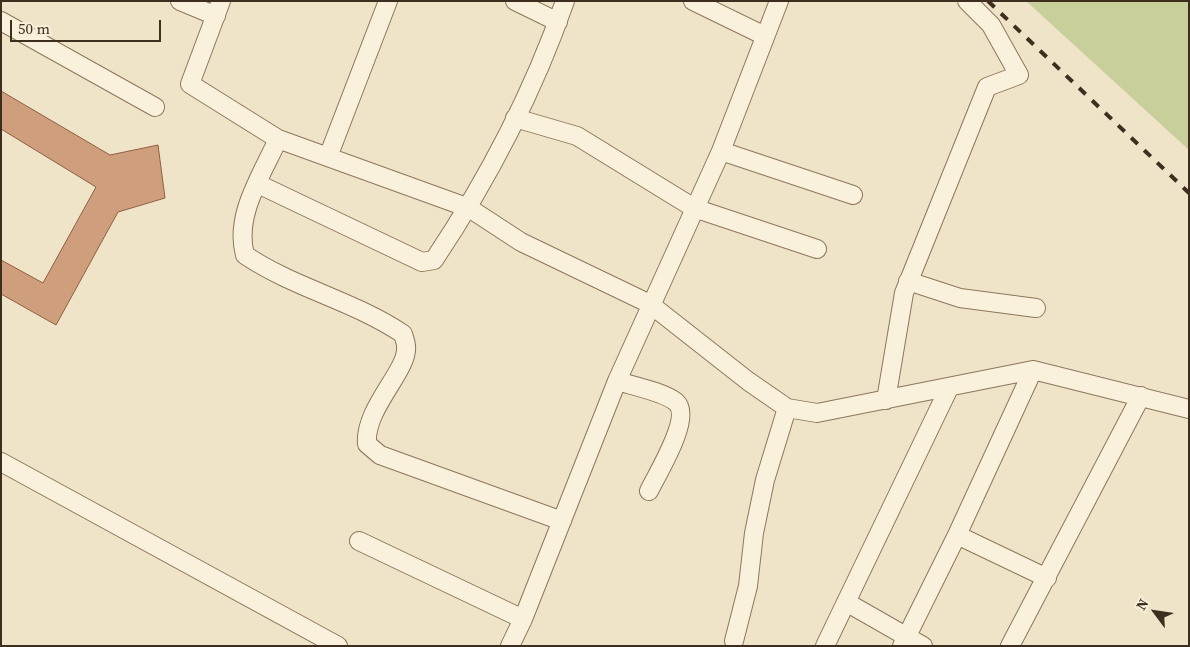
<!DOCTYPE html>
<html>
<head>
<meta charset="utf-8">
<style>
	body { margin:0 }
	#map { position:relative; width:1190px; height:647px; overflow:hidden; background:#f0e4c8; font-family:"Source Serif 4",serif }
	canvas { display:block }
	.frame { position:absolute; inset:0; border:2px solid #3d2e20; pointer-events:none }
	.north { position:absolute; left:1130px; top:587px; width:50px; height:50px; -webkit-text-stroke:4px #f7eed8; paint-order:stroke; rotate:301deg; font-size:14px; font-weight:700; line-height:20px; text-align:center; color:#3d2e20 }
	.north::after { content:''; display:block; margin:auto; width:18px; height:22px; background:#3d2e20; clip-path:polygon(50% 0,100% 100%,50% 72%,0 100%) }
	.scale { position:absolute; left:10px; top:20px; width:151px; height:22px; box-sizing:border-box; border:2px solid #3d2e20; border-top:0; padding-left:6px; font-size:15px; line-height:18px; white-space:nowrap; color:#3d2e20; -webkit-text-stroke:4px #f7eed8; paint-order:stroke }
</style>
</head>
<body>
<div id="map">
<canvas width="1190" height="647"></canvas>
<div class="frame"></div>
<div class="north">N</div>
<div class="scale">50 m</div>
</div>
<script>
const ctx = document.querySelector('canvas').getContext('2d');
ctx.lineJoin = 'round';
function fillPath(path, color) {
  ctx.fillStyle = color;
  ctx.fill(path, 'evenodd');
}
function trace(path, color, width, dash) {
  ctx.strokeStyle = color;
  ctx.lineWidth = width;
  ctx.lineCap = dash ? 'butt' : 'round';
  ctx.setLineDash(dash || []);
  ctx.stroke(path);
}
fillPath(new Path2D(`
	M1026 1H1189V150Z`), '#c9cf9b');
const building = new Path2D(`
	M1 91 110 155 158 145 165 198 118 212 56 325 1 294V260L43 283 96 187 1 129Z`);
fillPath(building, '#cf9f7d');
trace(building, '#8d5f41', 1);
const street = new Path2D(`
	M180 1 216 16
	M221 1 190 84 278 139C262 175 234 215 245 255 294 288 354 301 403 334 404 338 406 342 406 346 409 370 364 408 367 444L380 455 562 521
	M515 1 558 22
	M693 1 765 36
	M1 21 155 107
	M515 118 577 136 694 208 817 249
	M278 139 469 208 521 242 650 304 748 381 787 408 817 413 1033 370 1189 409
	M721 151 853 195
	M328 157 388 1
	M258 184 422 262 434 260C488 179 533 93 565 1
	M908 281 960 298 1036 308
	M617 381C633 386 664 392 676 402 693 417 657 474 649 491
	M886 400 904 293 987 87 1019 75 991 25 967 1
	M1 462 338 646
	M957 535 1047 578
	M359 541 523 619
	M846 602 923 646
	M734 641 748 586 754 533 765 480 787 408
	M510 646 523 619 617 381 721 151 779 1
	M825 646 949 388
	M902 646 957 535 1033 370
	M1010 646 1141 396`);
trace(street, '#8d765c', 20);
trace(street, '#faf1dc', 18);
trace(new Path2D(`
	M988 1 1189 193`), '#3d2e20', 4, [9, 9]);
</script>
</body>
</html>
